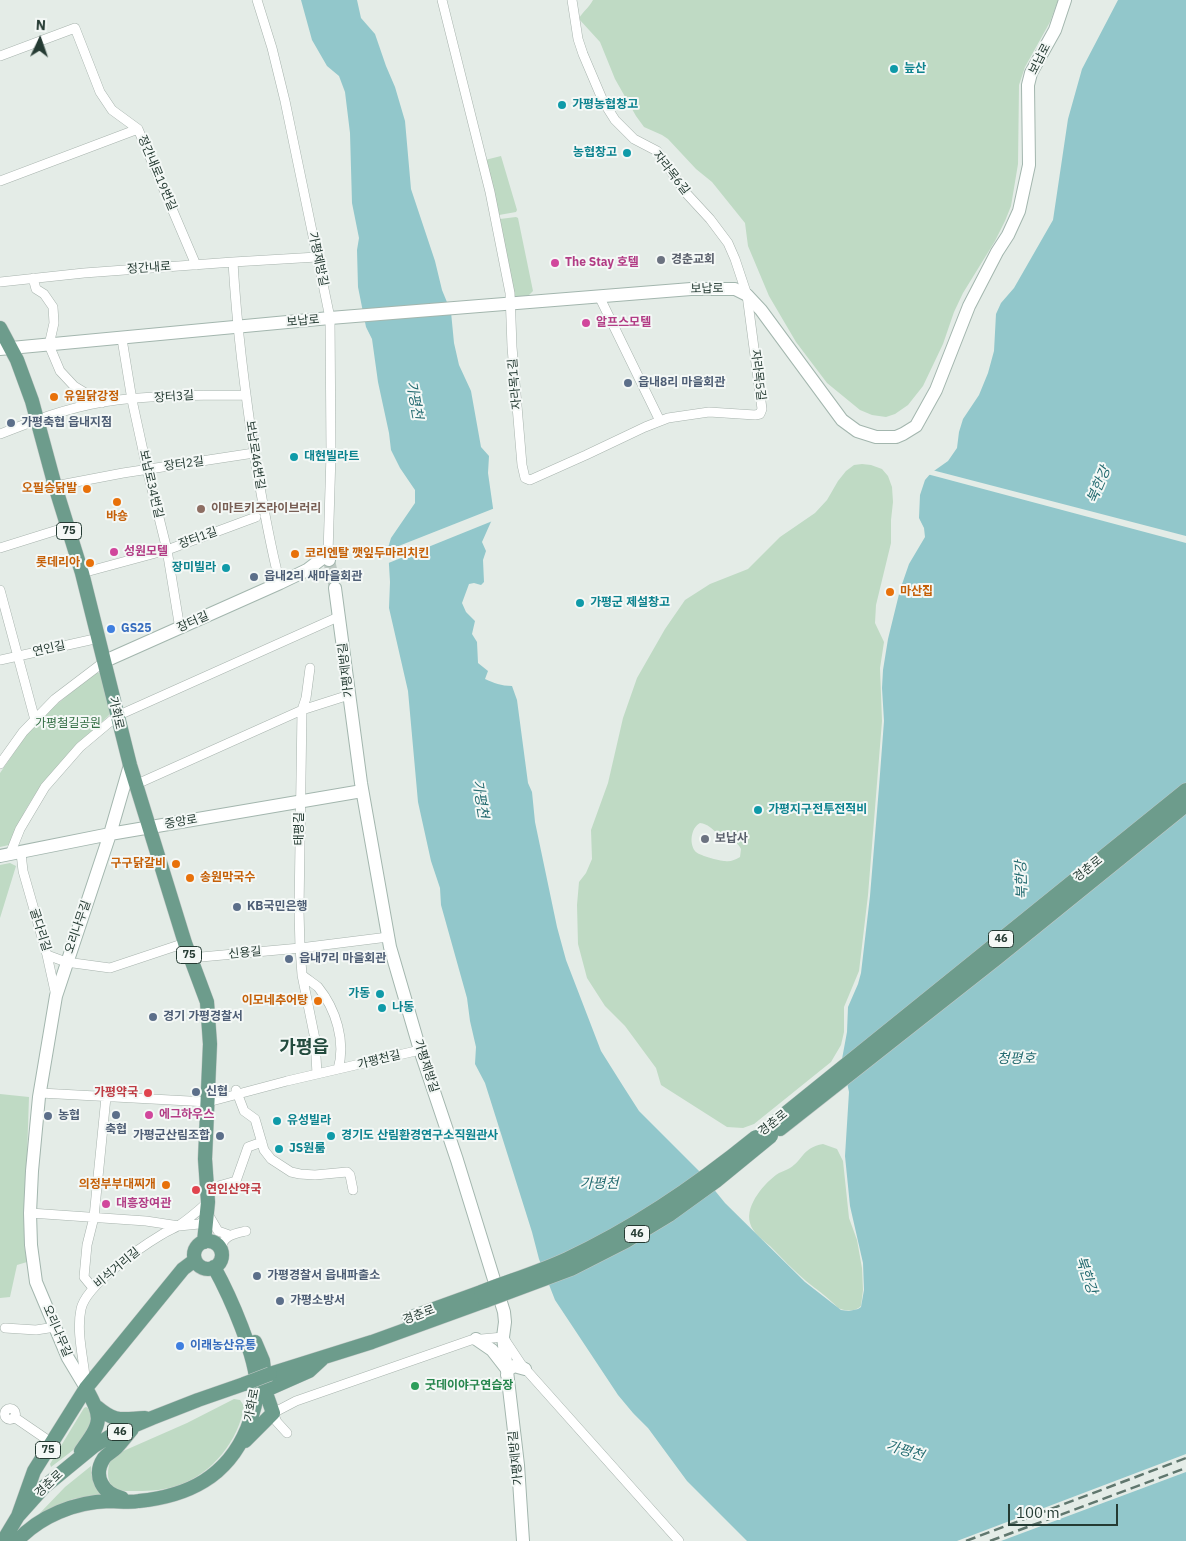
<!DOCTYPE html>
<html>
<head>
<meta charset="utf-8">
<style>
	body { margin:0 }
	#map { position:relative; width:1186px; height:1541px; overflow:hidden; background:#e4ece7; font-family:"IBM Plex Sans",sans-serif }
	canvas { display:block }
	.north { position:absolute; left:15px; top:15px; width:50px; height:50px; -webkit-text-stroke:4px #f4f8f6; paint-order:stroke; rotate:3deg; font-size:14px; font-weight:700; line-height:20px; text-align:center; color:#253b33 }
	.north::after { content:''; display:block; margin:auto; width:18px; height:22px; background:#253b33; clip-path:polygon(50% 0,100% 100%,50% 72%,0 100%) }
	.scale { position:absolute; left:1008px; top:1504px; width:110px; height:22px; box-sizing:border-box; border:2px solid #253b33; border-top:0; padding-left:6px; font-size:15px; line-height:18px; white-space:nowrap; color:#253b33; -webkit-text-stroke:4px #f4f8f6; paint-order:stroke }
</style>
</head>
<body>
<div id="map">
<canvas width="1186" height="1541"></canvas>
<div class="north">N</div>
<div class="scale">100 m</div>
</div>
<script>
const ctx = document.querySelector('canvas').getContext('2d');
ctx.lineJoin = 'round';
function fillPath(path, color) {
  ctx.fillStyle = color;
  ctx.fill(path, 'evenodd');
}
function trace(path, color, width, dash) {
  ctx.strokeStyle = color;
  ctx.lineWidth = width;
  ctx.lineCap = dash ? 'butt' : 'round';
  ctx.setLineDash(dash || []);
  ctx.stroke(path);
}
function label(font, color, halo, rows, align = 'center') {
  ctx.font = font + ' "IBM Plex Sans","Noto Sans KR",sans-serif';
  ctx.lineWidth = 4;
  ctx.setLineDash([]);
  ctx.textBaseline = 'middle';
  ctx.strokeStyle = halo;
  ctx.fillStyle = color;
  for (const [text, x, y, turn = 0] of rows) {
    ctx.save();
    ctx.translate(x, y);
    ctx.rotate((+turn || 0) * Math.PI / 180);
    ctx.textAlign = isNaN(turn) ? turn : align;
    if (halo) ctx.strokeText(text, 0, 0);
    ctx.fillText(text, 0, 0);
    ctx.restore();
  }
}
fillPath(new Path2D(`
	M593 0H1058L1050 22 1025 67 1019 85 1018 164 1011 206 1005 221 995 241 963 293 954 312 943 344 923 386 908 405 895 414 886 417 872 415 860 410 827 383 796 342 769 296 748 246 745 223 712 182 696 169 668 139 662 135 644 127 636 116 615 79 600 42 579 19C581 13 589 8 593 0Z
	M501 156 517 210 516 212 499 215 485 160Z
	M516 217 518 218 533 291 527 297 515 298 499 221 500 219Z
	M862 464 871 465 882 469 888 476 892 487 893 502 891 520V543L876 605 875 623 884 642 880 668 882 721 868 895 859 971 844 1007V1032L841 1045 831 1062 754 1124 743 1128 727 1127 661 1085 656 1068 625 1026 605 1006 587 978 578 944 577 905 579 882 586 873 592 859 591 830 608 783 623 718 637 678 665 629 685 600 710 584 748 569 780 537 815 513 827 500 838 481 846 471 854 465ZM700 823C708 824 712 829 718 834 727 841 736 838 741 849L740 857C735 860 730 862 725 861 720 861 697 855 695 851 689 843 691 828 700 823Z
	M95 673H100L110 714 53 772 38 790 26 809 9 845 0 847V773L27 734 45 714Z
	M10 863 16 866 0 918V865Z
	M0 1094 29 1097 24 1245 27 1262 17 1265 10 1297 0 1298V1300Z
	M823 1144 837 1149 843 1161 849 1218 857 1240 862 1268 863 1290 861 1306C855 1312 845 1311 838 1308 828 1297 817 1290 806 1281 793 1270 782 1258 770 1246 763 1240 752 1232 750 1223 745 1205 765 1182 779 1173 783 1171 787 1170 790 1168 803 1160 802 1148 823 1144Z
	M234 1399 240 1400 244 1406C239 1440 212 1474 179 1485 166 1490 151 1491 137 1491 129 1491 118 1492 112 1486 106 1479 108 1469 110 1460L121 1452 187 1423Z
	M86 1407 90 1409 96 1418 85 1441 51 1467 50 1464 84 1408Z
	M91 1466C91 1478 94 1487 104 1494L73 1499 39 1514 65 1487Z`), '#bfdac4');
fillPath(new Path2D(`
	M301 0H357L361 18 375 34 386 66 395 87 405 121 411 189 435 261 442 290 451 312 454 343 459 365 471 391 481 447 489 456 488 473 494 515 482 542 486 551 483 560 484 582 481 585 474 583 469 584 462 603 466 612 475 621 472 634 477 642 478 663 488 671 485 679C494 683 501 686 512 686L517 700 528 783 532 792 535 822 557 927 566 960 601 1051 623 1086 639 1111 699 1171 725 1203 805 1282 841 1310 849 1311 858 1309 861 1307 864 1290 863 1263 850 1206 845 1156 849 1092 842 1059 847 1032 848 1007 858 984 861 973 870 896 879 787 884 721 882 688 883 670 888 639 900 590 909 564 925 537 924 528 919 518 920 495 925 480 931 473 948 461 957 448 959 432 963 419 979 395 988 373 994 351 996 314 1001 303 1014 288 1053 220 1068 119 1082 69 1118 0H1186V1541H747L687 1481 648 1428 633 1413 618 1395 555 1300 539 1259 532 1232 485 1083 475 1064 476 1047 470 1021 467 998 441 905 440 888 431 861 418 802 408 691 389 608 390 582 388 548 391 538 415 503V490L400 468 391 450 389 433 378 382 372 339 366 327 358 287 357 250 359 238 352 203 350 133 345 92 339 76 327 66 312 40Z`), '#92c7cb');
fillPath(new Path2D(`
	M932 470 1186 536V543L927 474Z
	M495 508V520L386 564V551Z
	M1186 1454V1472L1001 1541H957Z`), '#e4ece7');
trace(new Path2D(`
	M329 560 335 588`), '#bec9c3', 12, [12, 6]);
const street = new Path2D(`
	M257 0 272 48 285 101 330 318 331 454 328 554
	M442 0 490 192 510 293 512 347 522 465 525 478 530 480 586 455 645 427 668 418 709 412 755 415 760 414 762 409 747 295 735 259 728 243 710 219 686 193 657 151 634 139 615 120 603 101 583 54 578 39 572 0
	M0 56 75 28 100 92 112 110 138 129 196 265
	M0 181 138 129
	M233 262 317 257
	M33 278 36 289 44 294 53 307 54 323 49 345 60 371 74 386 102 403
	M0 282 84 273 233 262C237 332 246 401 257 471 264 509 270 546 280 583
	M599 296 660 421
	M122 339 132 400 147 469 167 550 180 629
	M0 434C33 421 67 408 103 402 148 395 200 395 245 395
	M55 486 123 473 254 453
	M0 548 67 527
	M82 573 167 550 256 517
	M0 590 35 720
	M0 660 99 638
	M310 668 306 698 302 710 299 910 300 948 302 975 315 1039 317 1074
	M0 764 23 732 55 699 105 661
	M137 784 302 710 349 695
	M21 853 23 871 47 955 66 962 110 968 185 943
	M10 854 20 829 45 787 80 747 117 716 338 617
	M47 955 56 996
	M190 958 300 948 388 937
	M302 975C307 979 313 983 318 987 336 1009 346 1042 338 1069
	M236 1090 244 1111 255 1119 264 1150 271 1159 291 1172 300 1174 315 1175 347 1172 350 1175 353 1190
	M40 1093 208 1102 287 1081 420 1050
	M208 1189 236 1181 248 1147 262 1142
	M30 1213 146 1221 179 1226 199 1224 204 1221 208 1214 218 1231 229 1235
	M220 1249C224 1235 233 1234 246 1231
	M93 1288 84 1277 87 1245 94 1217 106 1097
	M5 1328 36 1330 55 1327
	M86 1385C84 1360 76 1333 81 1309 86 1285 141 1247 161 1235 167 1231 173 1229 178 1226 189 1219 199 1210 208 1202
	M4.5 1414a5.5 5.5 0 1 1 11 0a5.5 5.5 0 1 1-11 0Z
	M14 1417 52 1443
	M287 1433 277 1422 273 1413 296 1401 471 1340 503 1337 521 1364 679 1541`);
const secondary = new Path2D(`
	M0 349 330 318 691 289H735L747 295 761 310 842 420 857 431 876 437H896L903 434 916 426 936 390 969 306 997 252 1008 235 1019 211 1029 165 1028 85 1031 73 1055 30 1065 0
	M335 588 361 783 390 947 420 1050 457 1160 504 1312 505 1322 503 1337 518 1465 523 1541
	M105 661 280 583 307 570 328 554 329 560
	M0 856 110 834 362 791
	M476 1339 492 1350 506 1368
	M507 1375 508 1370 514 1366 525 1369
	M86 1388 68 1358 36 1282 31 1245 30 1213 32 1171 39 1097 56 996 110 834 130 765`);
const primary = new Path2D(`
	M0 328 17 360 32 401 55 486 82 573 130 765 185 943 207 1002 210 1044 205 1159 208 1202 204 1242
	M780 1129 997 958 1186 805
	M765 1130 1186 790
	M194 1255a14 14 0 1 1 28 0a14 14 0 1 1-28 0Z
	M409 1318 481 1292
	M270 1374 372 1342 485 1301
	M266 1390 309 1371 322 1359
	M97 1407C116 1423 121 1419 145 1418
	M245 1441 273 1413 267 1396 263 1361 255 1342
	M81 1451C102 1422 103 1419 86 1388
	M122 1498C103 1494 92 1476 104 1458 107 1454 112 1452 116 1448 122 1442 127 1435 132 1429
	M18 1516 34 1471 86 1388 183 1269 195 1260
	M3 1541 18 1516 44 1487 94 1446 114 1434 152 1418 198 1400 244 1384
	M17 1541C40 1516 75 1502 109 1501 119 1501 129 1503 139 1501 188 1496 227 1477 247 1429 252 1417 257 1403 257 1389 257 1357 230 1296 214 1267`);
trace(street, '#a7b3ad', 10);
trace(secondary, '#a3b6ae', 14);
trace(primary, '#c2c8c6', 15);
trace(street, '#fff', 9);
trace(secondary, '#fff', 12);
trace(primary, '#6d9c8c', 14);
trace(new Path2D(`
	M966 1541 1186 1458
	M990 1541 1186 1468`), '#60776e', 2.5, [10, 5]);
const primaryBridge = new Path2D(`
	M481 1292C509 1281 539 1272 567 1259 636 1227 697 1185 756 1137
	M485 1301 571 1269 626 1241 669 1215 716 1181 771 1136
	M244 1384 270 1374`);
trace(primaryBridge, '#c2c8c6', 15, []);
trace(primaryBridge, '#6d9c8c', 14);
for (const [x, y, r, color] of [
	[894,69,5,"#0f9aa8"],
	[562,105,5,"#0f9aa8"],
	[627,153,5,"#0f9aa8"],
	[661,260,5,"#6b7280"],
	[555,263,5,"#d1479c"],
	[586,323,5,"#d1479c"],
	[628,383,5,"#5c6f8a"],
	[54,397,5,"#e8710a"],
	[11,423,5,"#5c6f8a"],
	[294,457,5,"#0f9aa8"],
	[87,489,5,"#e8710a"],
	[117,502,5,"#e8710a"],
	[201,509,5,"#8d6e63"],
	[114,552,5,"#d1479c"],
	[295,554,5,"#e8710a"],
	[90,563,5,"#e8710a"],
	[226,568,5,"#0f9aa8"],
	[254,577,5,"#5c6f8a"],
	[890,592,5,"#e8710a"],
	[580,603,5,"#0f9aa8"],
	[111,629,5,"#3f7fe0"],
	[758,810,5,"#0f9aa8"],
	[705,839,5,"#6b7280"],
	[176,864,5,"#e8710a"],
	[190,878,5,"#e8710a"],
	[237,907,5,"#5c6f8a"],
	[289,959,5,"#5c6f8a"],
	[380,994,5,"#0f9aa8"],
	[318,1001,5,"#e8710a"],
	[382,1008,5,"#0f9aa8"],
	[153,1017,5,"#5c6f8a"],
	[196,1092,5,"#5c6f8a"],
	[148,1093,5,"#e0444e"],
	[116,1115,5,"#5c6f8a"],
	[149,1115,5,"#d1479c"],
	[48,1116,5,"#5c6f8a"],
	[277,1121,5,"#0f9aa8"],
	[220,1136,5,"#5c6f8a"],
	[331,1136,5,"#0f9aa8"],
	[279,1149,5,"#0f9aa8"],
	[166,1185,5,"#e8710a"],
	[196,1190,5,"#e0444e"],
	[106,1204,5,"#d1479c"],
	[257,1276,5,"#5c6f8a"],
	[280,1301,5,"#5c6f8a"],
	[180,1346,5,"#3f7fe0"],
	[415,1386,5,"#2e9e5b"]
]) {
  const dot = new Path2D();
  dot.arc(x, y, r, 0, 2 * Math.PI);
  ctx.fillStyle = color;
  ctx.fill(dot);
  trace(dot, '#f4f8f6', 2);
}
for (const [x, y, w] of [
	[69,531,25],
	[1001,939,25],
	[189,955,25],
	[637,1234,25],
	[120,1432,25],
	[48,1450,25]
]) {
  const box = new Path2D();
  box.roundRect(x - w / 2, y - 8.5, w, 17, 4);
  ctx.fillStyle = '#f4f8f6';
  ctx.fill(box);
  trace(box, '#253b33', 1);
}
label('bold 11px', '#253b33', null, [
	["75",69,531],
	["46",1001,939],
	["75",189,955],
	["46",637,1234],
	["46",120,1432],
	["75",48,1450]
]);
label('12px', '#253b33', '#f4f8f6', [
	["보납로",1040,59,-63],
	["정간내로19번길",157,173,67],
	["자라목6길",671,173,52],
	["가평제방길",318,259,78],
	["정간내로",149,268,-4],
	["보납로",707,289,-1],
	["보납로",303,321,-5],
	["자라목5길",758,375,83],
	["자라목1길",515,384,-95],
	["장터3길",174,397,-4],
	["보납로46번길",255,455,81],
	["장터2길",184,464,-8],
	["보납로34번길",151,484,77],
	["장터1길",198,538,-20],
	["장터길",193,622,-24],
	["연인길",49,649,-13],
	["가평제방길",346,670,-97],
	["가화로",116,713,77],
	["중앙로",181,822,-10],
	["태평길",300,829,-90],
	["경춘로",1088,869,-39],
	["오리나무길",78,927,-71],
	["굴다리길",40,930,72],
	["신용길",245,953,-5],
	["가평천길",379,1060,-14],
	["가평제방길",426,1066,72],
	["경춘로",773,1123,-39],
	["비석거리길",117,1268,-40],
	["경춘로",419,1315,-20],
	["오리나무길",57,1331,67],
	["가화로",252,1405,-79],
	["가평제방길",516,1458,-96],
	["경춘로",49,1484,-43]
]);
label('bold 12px', '#0d838f', '#f4f8f6', [
	["늪산",904,69],
	["가평농협창고",572,105],
	["농협창고",617,153,"right"],
	["대현빌라트",304,457],
	["장미빌라",216,568,"right"],
	["가평군 제설창고",590,603],
	["가평지구전투전적비",768,810],
	["가동",370,994,"right"],
	["나동",392,1008],
	["유성빌라",287,1121],
	["경기도 산림환경연구소직원관사",341,1136],
	["JS원룸",289,1149]
], 'left');
label('bold 12px', '#5b616d', '#f4f8f6', [
	["경춘교회",671,260],
	["보납사",715,839]
], 'left');
label('bold 12px', '#b23c85', '#f4f8f6', [
	["The Stay 호텔",565,263],
	["알프스모텔",596,323],
	["성원모텔",124,552],
	["에그하우스",159,1115],
	["대흥장여관",116,1204]
], 'left');
label('bold 12px', '#4e5e75', '#f4f8f6', [
	["읍내8리 마을회관",638,383],
	["가평축협 읍내지점",21,423],
	["읍내2리 새마을회관",264,577],
	["KB국민은행",247,907],
	["읍내7리 마을회관",299,959],
	["경기 가평경찰서",163,1017],
	["신협",206,1092],
	["농협",58,1116],
	["축협",116,1130,"center"],
	["가평군산림조합",210,1136,"right"],
	["가평경찰서 읍내파출소",267,1276],
	["가평소방서",290,1301]
], 'left');
label('bold 12px', '#c56008', '#f4f8f6', [
	["유일닭강정",64,397,"left"],
	["오필승닭발",77,489],
	["바숑",117,517,"center"],
	["코리엔탈 깻잎두마리치킨",305,554,"left"],
	["롯데리아",80,563],
	["마산집",900,592,"left"],
	["구구닭갈비",166,864],
	["송원막국수",200,878,"left"],
	["이모네추어탕",308,1001],
	["의정부부대찌개",156,1185]
], 'right');
label('bold 12px', '#785e54', '#f4f8f6', [
	["이마트키즈라이브러리",211,509]
], 'left');
label('bold 12px', '#366cbe', '#f4f8f6', [
	["GS25",121,629],
	["이래농산유통",190,1346]
], 'left');
label('12px', '#336e44', '#f4f8f6', [
	["가평철길공원",68,724]
]);
label('bold 12px', '#be3a42', '#f4f8f6', [
	["가평약국",138,1093],
	["연인산약국",206,1190,"left"]
], 'right');
label('bold 12px', '#27864d', '#f4f8f6', [
	["굿데이야구연습장",425,1386]
], 'left');
label('italic 14px', '#256c71', '#f4f8f6', [
	["가평천",414,400,80],
	["북한강",1099,485,-67],
	["가평천",480,799,81],
	["북한강",1022,880,-92],
	["청평호",1016,1059],
	["가평천",599,1184],
	["북한강",1086,1275,71],
	["가평천",905,1451,17]
]);
label('bold 18px', '#234b3e', '#f4f8f6', [
	["가평읍",304,1048]
]);
</script>
</body>
</html>
